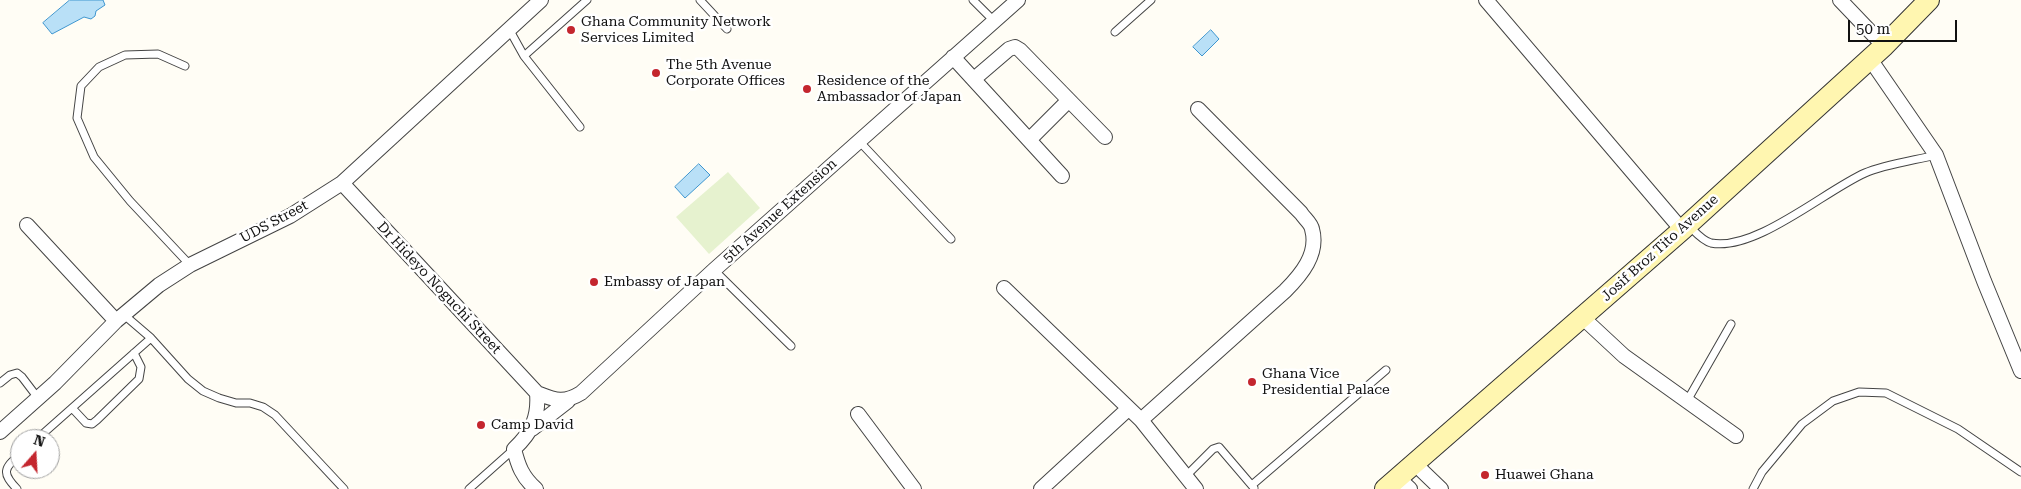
<!DOCTYPE html>
<html>
<head>
<meta charset="utf-8">
<style>
	body { margin:0 }
	#map { position:relative; width:2021px; height:489px; overflow:hidden; background:#fffdf5; font-family:"Roboto Serif",serif }
	canvas { display:block }
	.north { position:absolute; left:10px; top:429px; width:50px; height:50px; box-sizing:border-box; background:#fff; border:1px solid #a0a0a0; border-radius:50%; rotate:19deg; font-size:14px; font-weight:700; line-height:20px; text-align:center; color:#111 }
	.north::after { content:''; display:block; margin:auto; width:18px; height:22px; background:#c4262e; clip-path:polygon(50% 0,100% 100%,50% 72%,0 100%) }
	.scale { position:absolute; left:1848px; top:20px; width:109px; height:22px; box-sizing:border-box; border:2px solid #111; border-top:0; padding-left:6px; font-size:15px; line-height:18px; white-space:nowrap; color:#111; -webkit-text-stroke:4px #fff; paint-order:stroke }
</style>
</head>
<body>
<div id="map">
<canvas width="2021" height="489"></canvas>
<div class="north">N</div>
<div class="scale">50 m</div>
</div>
<script>
const ctx = document.querySelector('canvas').getContext('2d');
ctx.lineJoin = 'round';
function fillPath(path, color) {
  ctx.fillStyle = color;
  ctx.fill(path, 'evenodd');
}
function trace(path, color, width, dash) {
  ctx.strokeStyle = color;
  ctx.lineWidth = width;
  ctx.lineCap = dash ? 'butt' : 'round';
  ctx.setLineDash(dash || []);
  ctx.stroke(path);
}
function label(font, color, halo, rows, align = 'center') {
  ctx.font = font + ' "Roboto Serif",serif';
  ctx.lineWidth = 5;
  ctx.setLineDash([]);
  ctx.textBaseline = 'middle';
  ctx.strokeStyle = halo;
  ctx.fillStyle = color;
  for (const [text, x, y, turn = 0] of rows) {
    ctx.save();
    ctx.translate(x, y);
    ctx.rotate((+turn || 0) * Math.PI / 180);
    ctx.textAlign = isNaN(turn) ? turn : align;
    if (halo) ctx.strokeText(text, 0, 0);
    ctx.fillText(text, 0, 0);
    ctx.restore();
  }
}
fillPath(new Path2D(`
	M728 172 760 208 709 254 676 217Z`), '#e6f2cf');
const water = new Path2D(`
	M70 0H103L105 5 96 11 95 16 91 19 84 17 52 34 43 23Z
	M1211 30 1219 39 1202 56 1193 47Z
	M699 164 710 175 685 198 675 187Z`);
fillPath(water, '#b9e0f7');
trace(water, '#3f96cf', 1);
const lane = new Path2D(`
	M700 0 727 29
	M973 0 994 21
	M509 29 524 56 587 0
	M1115 32 1151 0
	M524 56 580 127
	M185 66 158 54 125 55 99 67 81 86 77 118 94 157 130 201 190 265
	M859 141 951 239
	M1690 227C1695 232 1703 241 1711 243 1755 252 1826 190 1865 173 1883 165 1916 160 1936 155
	M714 270 791 346
	M123 314 151 338 188 379 203 391 219 398 236 403H250L263 407 275 415 344 489
	M0 383 10 375 17 373 22 377 38 398
	M1687 401 1731 324
	M72 408 86 423 92 424 97 420 139 379 141 367 134 353
	M37 439 151 338
	M1185 477 1213 449 1219 447 1254 488
	M1252 485 1386 370
	M17 489C2 473 3 469 20 454
	M469 489 514 449
	M1753 489 1762 472 1802 424 1833 401 1859 392 1886 393 1958 429 2021 472`);
const street = new Path2D(`
	M1486 0 1682 230
	M1840 0 1884 46
	M953 57 1062 176
	M1870 59 1936 155 1984 281 2021 371
	M974 79 1009 49 1015 47 1020 50 1105 137
	M1029 140 1068 101
	M342 183 537 393C555 400 563 404 581 393L714 270 1018 0
	M27 225 116 321
	M1004 288 1141 420 1196 489
	M1582 317 1624 356 1736 436
	M858 414 914 489
	M1141 420 1285 291C1301 275 1319 254 1312 229 1311 223 1304 218 1301 213L1198 109
	M532 429 568 401
	M0 432 55 383 116 321 159 285 190 265 290 216 342 183 541 0
	M1415 464 1441 489
	M1398 478 1410 489
	M536 489C522 477 518 465 514 449 532 432 539 417 537 393
	M1041 489 1128 409`);
const secondary = new Path2D(`
	M1385 489 1682 230 1884 46 1929 0`);
trace(lane, '#444', 9);
trace(street, '#444', 16);
trace(secondary, '#333', 22);
trace(lane, '#fff', 7);
trace(street, '#fff', 14);
trace(secondary, '#fff6b0', 20);
for (const [x, y, r, color] of [
	[571,30,5,"#c4262e"],
	[656,73,5,"#c4262e"],
	[807,89,5,"#c4262e"],
	[594,282,5,"#c4262e"],
	[1252,382,5,"#c4262e"],
	[481,425,5,"#c4262e"],
	[1485,475,5,"#c4262e"]
]) {
  const dot = new Path2D();
  dot.arc(x, y, r, 0, 2 * Math.PI);
  ctx.fillStyle = color;
  ctx.fill(dot);
  trace(dot, '#fff', 2);
}
label('14px', '#111', '#fff', [
	["Ghana Community Network",581,22],
	["Services Limited",581,38],
	["The 5th Avenue",666,65],
	["Corporate Offices",666,81],
	["Residence of the",817,81],
	["Ambassador of Japan",817,97],
	["Embassy of Japan",604,282],
	["Ghana Vice",1262,374],
	["Presidential Palace",1262,390],
	["Camp David",491,425],
	["Huawei Ghana",1495,475]
], 'left');
label('14px', '#111', '#fff', [
	["5th Avenue Extension",780,211,-42],
	["UDS Street",274,222,-28],
	["Josif Broz Tito Avenue",1660,248,-42],
	["Dr Hideyo Noguchi Street",439,288,47]
]);
</script>
</body>
</html>
